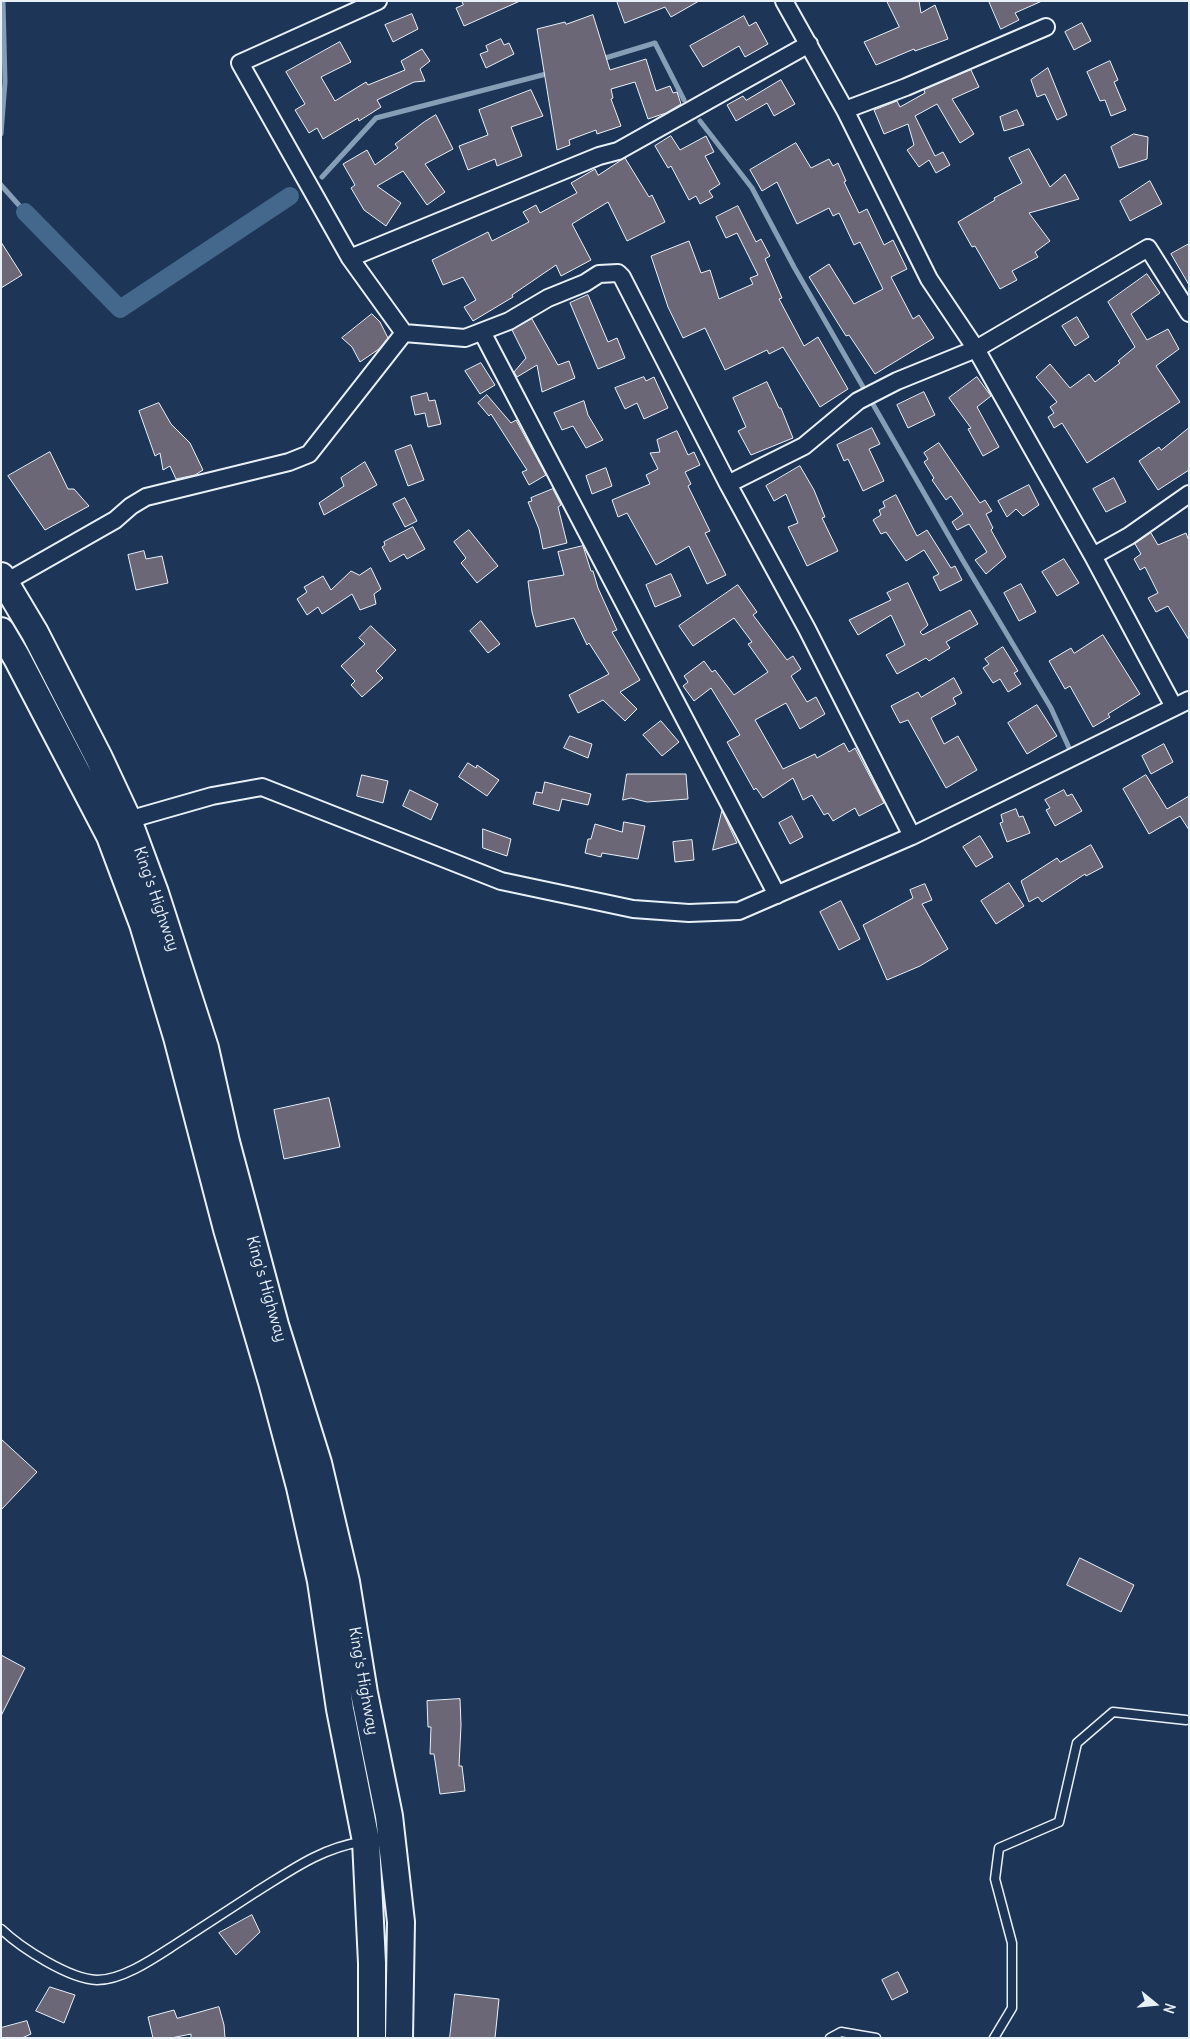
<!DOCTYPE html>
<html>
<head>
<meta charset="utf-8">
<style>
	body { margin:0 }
	#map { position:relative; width:1190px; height:2039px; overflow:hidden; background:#1d3557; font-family:Delius,sans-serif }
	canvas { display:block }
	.frame { position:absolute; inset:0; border:2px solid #e8f1f8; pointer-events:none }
	.north { position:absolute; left:1130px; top:1979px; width:50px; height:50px; -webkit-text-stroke:4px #1d3557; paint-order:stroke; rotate:107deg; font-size:14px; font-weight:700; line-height:20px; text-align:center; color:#e8f1f8 }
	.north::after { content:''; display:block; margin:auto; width:18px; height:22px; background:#e8f1f8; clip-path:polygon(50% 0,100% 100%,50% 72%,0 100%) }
</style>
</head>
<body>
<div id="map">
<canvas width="1190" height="2039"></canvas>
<div class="frame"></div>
<div class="north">N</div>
</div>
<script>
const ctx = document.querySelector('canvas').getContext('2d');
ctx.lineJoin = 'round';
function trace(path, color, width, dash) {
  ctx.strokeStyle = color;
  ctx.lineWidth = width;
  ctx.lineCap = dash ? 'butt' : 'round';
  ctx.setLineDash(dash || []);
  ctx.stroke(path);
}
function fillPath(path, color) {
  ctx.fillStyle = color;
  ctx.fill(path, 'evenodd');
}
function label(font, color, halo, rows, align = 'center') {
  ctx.font = font + ' Delius,sans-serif';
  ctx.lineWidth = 4;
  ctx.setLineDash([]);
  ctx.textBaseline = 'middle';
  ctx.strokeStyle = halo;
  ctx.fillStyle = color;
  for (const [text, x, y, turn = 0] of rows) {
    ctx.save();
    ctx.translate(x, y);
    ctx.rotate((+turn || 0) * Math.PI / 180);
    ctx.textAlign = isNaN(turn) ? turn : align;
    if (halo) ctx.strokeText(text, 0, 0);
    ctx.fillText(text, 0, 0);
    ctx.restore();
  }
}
trace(new Path2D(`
	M602 59 655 43 684 100
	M700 121 752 188 794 267 962 559 1051 708 1070 750
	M1 134 5 82 3 1
	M322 177 376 118 550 73
	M1 185 25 212`), '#869fb7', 5);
trace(new Path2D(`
	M25 212 120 309 290 196`), '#44688b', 18);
const building = new Path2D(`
	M462 1H520L464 26 456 8 463 5Z
	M617 1H699L671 17 665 7 625 23Z
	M887 1H919L921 13 935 5 948 39 915 51 914 49 876 65 864 42 899 27Z
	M989 1H1042L1015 13 1019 20 1001 29Z
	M412 14 418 29 393 42 385 25Z
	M593 15 610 70 646 59 656 91 670 86 673 93 677 92 681 104 666 113 648 119 635 82 611 89 613 98 611 99 621 126 597 134 596 130 569 140 570 145 557 150 537 29 565 22 566 24Z
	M744 16 749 26 756 22 768 44 745 57 739 46 703 67 690 46Z
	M1082 23 1091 41 1074 50 1065 32Z
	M501 39 504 45 509 43 514 54 486 68 480 54 488 51 486 46Z
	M340 42 351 62 321 77 335 101 366 82 368 85 405 70 401 61 422 49 430 61 420 69 425 81 414 82 377 100 381 107 359 121 358 118 323 139 317 128 309 133 295 110 305 104 286 72Z
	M1110 61 1118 80 1114 82 1126 110 1111 116 1105 100 1100 101 1087 72Z
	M1048 68 1067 115 1057 120 1045 94 1037 97 1031 80Z
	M971 70 979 87 952 99 974 134 960 143 937 104 915 116 935 156 943 152 950 165 936 173 929 160 919 167 907 150 914 145 908 124 884 134 874 110 897 101 900 107 925 93 924 90Z
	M781 80 795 104 774 116 767 103 736 121 727 105 743 96 746 100Z
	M531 90 543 116 511 127 522 156 497 166 495 159 468 170 459 146 488 135 479 110Z
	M1017 110 1024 125 1004 131 1000 117Z
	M436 115 453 149 425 164 445 192 427 205 403 171 377 186 401 203 386 226 364 210 351 188 355 185 343 164 367 150 375 165 398 148 395 144 424 122Z
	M1134 134 1148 137 1147 159 1119 168 1111 147Z
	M671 136 680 150 706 136 714 152 705 156 720 184 709 191 713 197 700 204 696 196 689 200 671 166 668 168 655 146Z
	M796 143 811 168 829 159 833 166 838 163 846 181 844 182 859 213 867 209 884 245 893 240 907 269 891 277 913 319 919 315 934 338 875 374 849 335 846 336 809 277 829 264 854 304 883 289 860 242 854 245 839 213 833 216 829 208 797 224 777 182 762 191 750 170Z
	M1029 149 1050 187 1065 174 1079 199 1029 213 1050 241 1035 252 1038 257 1012 271 1017 280 1000 289 975 246 972 247 958 222 995 200 994 198 1022 183 1009 158Z
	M625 158 649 197 652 195 665 222 627 241 608 202 572 224 591 260 561 276 556 265 512 295 513 297 473 321 464 307 476 300 463 277 443 285 432 260 488 232 492 241 529 222 523 212 536 205 540 213 577 193 571 183 595 169 598 175Z
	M1150 181 1162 204 1130 221 1120 201Z
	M738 206 756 242 761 239 770 256 765 259 782 298 779 299 804 346 818 337 848 389 820 407 783 347 769 354 767 350 725 370 705 328 683 338 668 307 651 256 689 241 701 273 710 270 719 299 753 284 750 278 758 275 737 233 726 238 716 217Z
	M1 242 22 275 1 288Z
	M1189 244V285L1171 254Z
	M1147 274 1160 293 1131 314 1147 340 1168 329 1179 349 1156 366 1180 402 1087 463 1062 423 1054 428 1048 417 1054 413 1050 407 1057 402 1036 377 1050 364 1070 388 1089 374 1095 382 1120 363 1118 361 1135 347 1108 302Z
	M588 295 608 342 617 338 625 358 598 369 570 303Z
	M372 314 380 322 388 338 379 349 360 362 352 347 342 338Z
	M1077 317 1089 337 1075 346 1062 326Z
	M532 319 558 365 569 361 575 378 542 392 537 365 517 377 514 372 526 358 512 330Z
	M481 363 495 385 480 394 465 371Z
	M644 377 646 381 654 377 668 408 644 419 637 403 625 409 615 388Z
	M977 377 991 396 977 407 999 447 983 456 968 429 971 428 949 398Z
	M767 382 779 408H781L793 438 751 455 738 431 746 427 733 398Z
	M924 392 935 415 908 428 897 405Z
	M427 393 429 401 435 400 441 424 428 427 425 413 415 415 411 397Z
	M487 395 511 423 516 420 546 475 529 485 522 472 527 470 491 414 489 416 478 403Z
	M584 401 588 415 603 440 586 448 573 426 562 430 554 413Z
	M159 403 171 424 190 443 203 470 195 475 176 479 170 466 163 470 160 453 155 456 139 411Z
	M872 428 880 444 869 449 884 481 863 491 848 459 844 461 837 445Z
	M1189 428V470L1158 490 1139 461 1159 447 1161 450Z
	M677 431 688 455 694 452 700 465 685 472 691 484 688 486 710 531 705 533 726 575 707 584 689 546 656 565 627 513 618 517 612 500 650 484 646 475 658 469 650 453 660 452 657 440Z
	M939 443 980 503 985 500 992 511 986 514 993 528 991 530 1006 557 986 574 975 560 987 552 969 524 957 530 952 522 963 514 951 496 946 500 932 480 934 478 924 462 928 459 924 453Z
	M411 445 424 480 408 486 395 451Z
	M50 452 68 489H74L89 506 45 530 8 476Z
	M365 462 377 485 324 515 319 503 344 486 341 478Z
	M800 466 814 490 825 517 822 518 838 551 807 566 788 527 798 523 786 494 774 501 766 486Z
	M606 468 612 486 592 494 586 476Z
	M1114 478 1126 502 1106 512 1093 489Z
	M1029 485 1039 505 1023 516 1016 509 1007 517 998 501Z
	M553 489 561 505 558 507 567 543 543 549 539 529 528 502 532 501 531 498Z
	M896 495 917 536 927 530 951 568 955 566 962 580 940 591 933 577 939 574 924 550 906 561 886 532 881 534 873 520 881 515 879 510 885 507 883 502Z
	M405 498 417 521 405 527 393 504Z
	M413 527 425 549 407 559 404 554 390 562 382 547 385 545 384 542Z
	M469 530 498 566 477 583 461 563 466 558 454 542Z
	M1151 533 1158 545 1186 533 1189 541V640L1168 606 1156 612 1148 598 1158 593 1145 567 1140 570 1134 559 1141 554 1135 544Z
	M583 546 591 571H593L598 588 617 630 612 632 640 680 620 692 637 709 625 721 603 700 578 713 569 695 609 674 589 643 587 645 574 618 536 627 532 612 528 581 564 575 558 552Z
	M144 551 146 559 162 556 168 583 136 590 128 555Z
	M1064 559 1079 583 1057 596 1042 572Z
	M371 568 381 589 374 594 376 604 360 610 352 594 322 614 318 607 307 615 297 599 307 592 304 587 323 576 331 590 351 571 359 575Z
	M671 574 681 596 655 607 646 585Z
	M908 583 928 625 920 632 923 635 970 610 978 624 946 642 950 648 929 661 926 658 897 674 886 655 905 645 891 615 858 635 849 620 891 600 887 593Z
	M1021 584 1036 612 1019 621 1004 593Z
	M738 585 757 612 753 615 787 660 793 656 801 669 791 676 807 702 816 697 825 714 800 729 786 703 755 720 783 769 815 754 817 758 844 743 849 752 855 748 884 803 859 816 855 808 833 821 828 813 824 815 812 795 803 800 793 778 763 798 756 788 754 790 727 742 740 735 711 688 694 701 683 686 688 682 684 676 704 661 712 672 715 670 734 695 768 672 748 644 752 642 734 618 693 646 679 626Z
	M481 621 500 644 488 653 470 631Z
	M371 626 396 650 376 671 383 678 362 697 351 685 355 681 341 666 365 644 359 638Z
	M1103 635 1140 694 1108 714 1110 717 1093 727 1070 686 1065 689 1049 661 1071 648 1074 653Z
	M1003 647 1018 671 1014 673 1021 684 1008 692 1000 679 993 683 983 668 989 664 985 659Z
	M954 678 962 693 953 698 956 704 931 718 944 744 958 736 977 770 946 788 908 720 900 723 891 706 918 692 921 697Z
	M1037 705 1057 736 1027 754 1008 723Z
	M661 721 679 742 662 756 643 735Z
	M570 736 592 744 588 758 564 748Z
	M1164 744 1173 762 1151 774 1142 756Z
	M468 763 476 768 477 765 499 780 487 796 459 777Z
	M627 774H686L688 799 647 802 631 798 623 800Z
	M362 775 388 781 383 803 357 796Z
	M1146 775 1167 809 1189 796V830L1180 816 1149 834 1123 789Z
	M545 782 591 794 588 805 562 799 559 811 533 804 536 792 542 793Z
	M410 790 438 804 431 820 403 806Z
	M1064 790 1067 796 1072 794 1082 811 1055 826 1046 810 1050 808 1045 800Z
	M1016 809 1019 817 1023 816 1030 833 1007 842 1000 823 1003 822 1001 815Z
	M722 811 737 843 713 850Z
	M792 816 803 837 790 844 779 823Z
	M624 822 645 826 638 859 602 853 601 857 585 853 588 839H591L595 824 622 832Z
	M483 829 511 839 507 856 483 848Z
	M980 836 993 857 976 867 963 847Z
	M692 840 694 860 675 862 673 842Z
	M1091 845 1103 867 1086 876 1085 874 1042 902 1038 897 1029 902 1021 881 1057 858 1060 862Z
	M1009 883 1024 906 996 924 981 901Z
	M925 884 932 900 922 904 948 949 920 966 887 980 863 925 913 898 910 890Z
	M841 901 860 939 839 950 820 912Z
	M329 1098 340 1147 284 1159 274 1110Z
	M1 1439 37 1472 1 1510Z
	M1080 1558 1134 1585 1121 1612 1067 1585Z
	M1 1655 25 1668 1 1716Z
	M460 1699 461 1725 459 1766H462L465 1791 440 1794 434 1754H430L431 1727H428L427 1701Z
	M252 1915 260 1932 236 1955 219 1933Z
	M898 1972 908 1992 892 2000 882 1980Z
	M50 1987 75 1995 64 2023 36 2011Z
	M455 1994 499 1999 495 2038H450Z
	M219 2007 224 2025 225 2038H191V2034L171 2038H153L148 2017 174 2010 177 2018Z
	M27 2021 31 2034 22 2038H1V2028Z`);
fillPath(building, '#6c6777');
trace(building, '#e8f1f8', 1);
const service = new Path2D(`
	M1 1929C21 1948 69 1979 97 1980 122 1980 153 1959 173 1946 201 1928 228 1910 256 1892 290 1871 321 1848 361 1842
	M830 2038 841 2032 876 2038
	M994 2038 1012 2008V1943L995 1879 999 1848 1059 1822 1077 1743 1113 1712 1186 1720`);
const minor = new Path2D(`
	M784 1 845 110 929 279 976 349 1148 248 1189 313
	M845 110 906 87 1046 27
	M350 258 599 156 618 151 809 44
	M482 332 777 895
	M404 333 465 338 509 321 548 298 585 283 599 274 618 273 622 277 728 484 807 629 912 836
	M728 484 804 446 858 401 897 381 976 349 1093 556 1174 707
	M1093 556 1129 536 1189 494
	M6 582 115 520 131 506 146 497 289 462 309 454 404 333 350 258 240 63 378 1
	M128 820 212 796 262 787 501 881 633 909 689 913 739 911 912 836 1189 700`);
const trunk = new Path2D(`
	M1 576 35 633 99 758 128 820 155 893 205 1048 226 1142 275 1325 318 1463 346 1582 364 1693 389 1816 401 1922 399 2038
	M1 631 17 658 110 836 143 924 177 1037 227 1229 272 1382 300 1487 321 1581 340 1709 366 1841 372 1963V2038`);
trace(service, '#e8f1f8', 11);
trace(minor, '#e8f1f8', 20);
trace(trunk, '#e8f1f8', 30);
trace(service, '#1d3557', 8);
trace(minor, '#1d3557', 16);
trace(trunk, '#1d3557', 26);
label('16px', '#e8f1f8', '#1d3557', [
	["King's Highway",156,899,71],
	["King's Highway",266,1289,74],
	["King's Highway",363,1681,80]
]);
</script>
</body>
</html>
